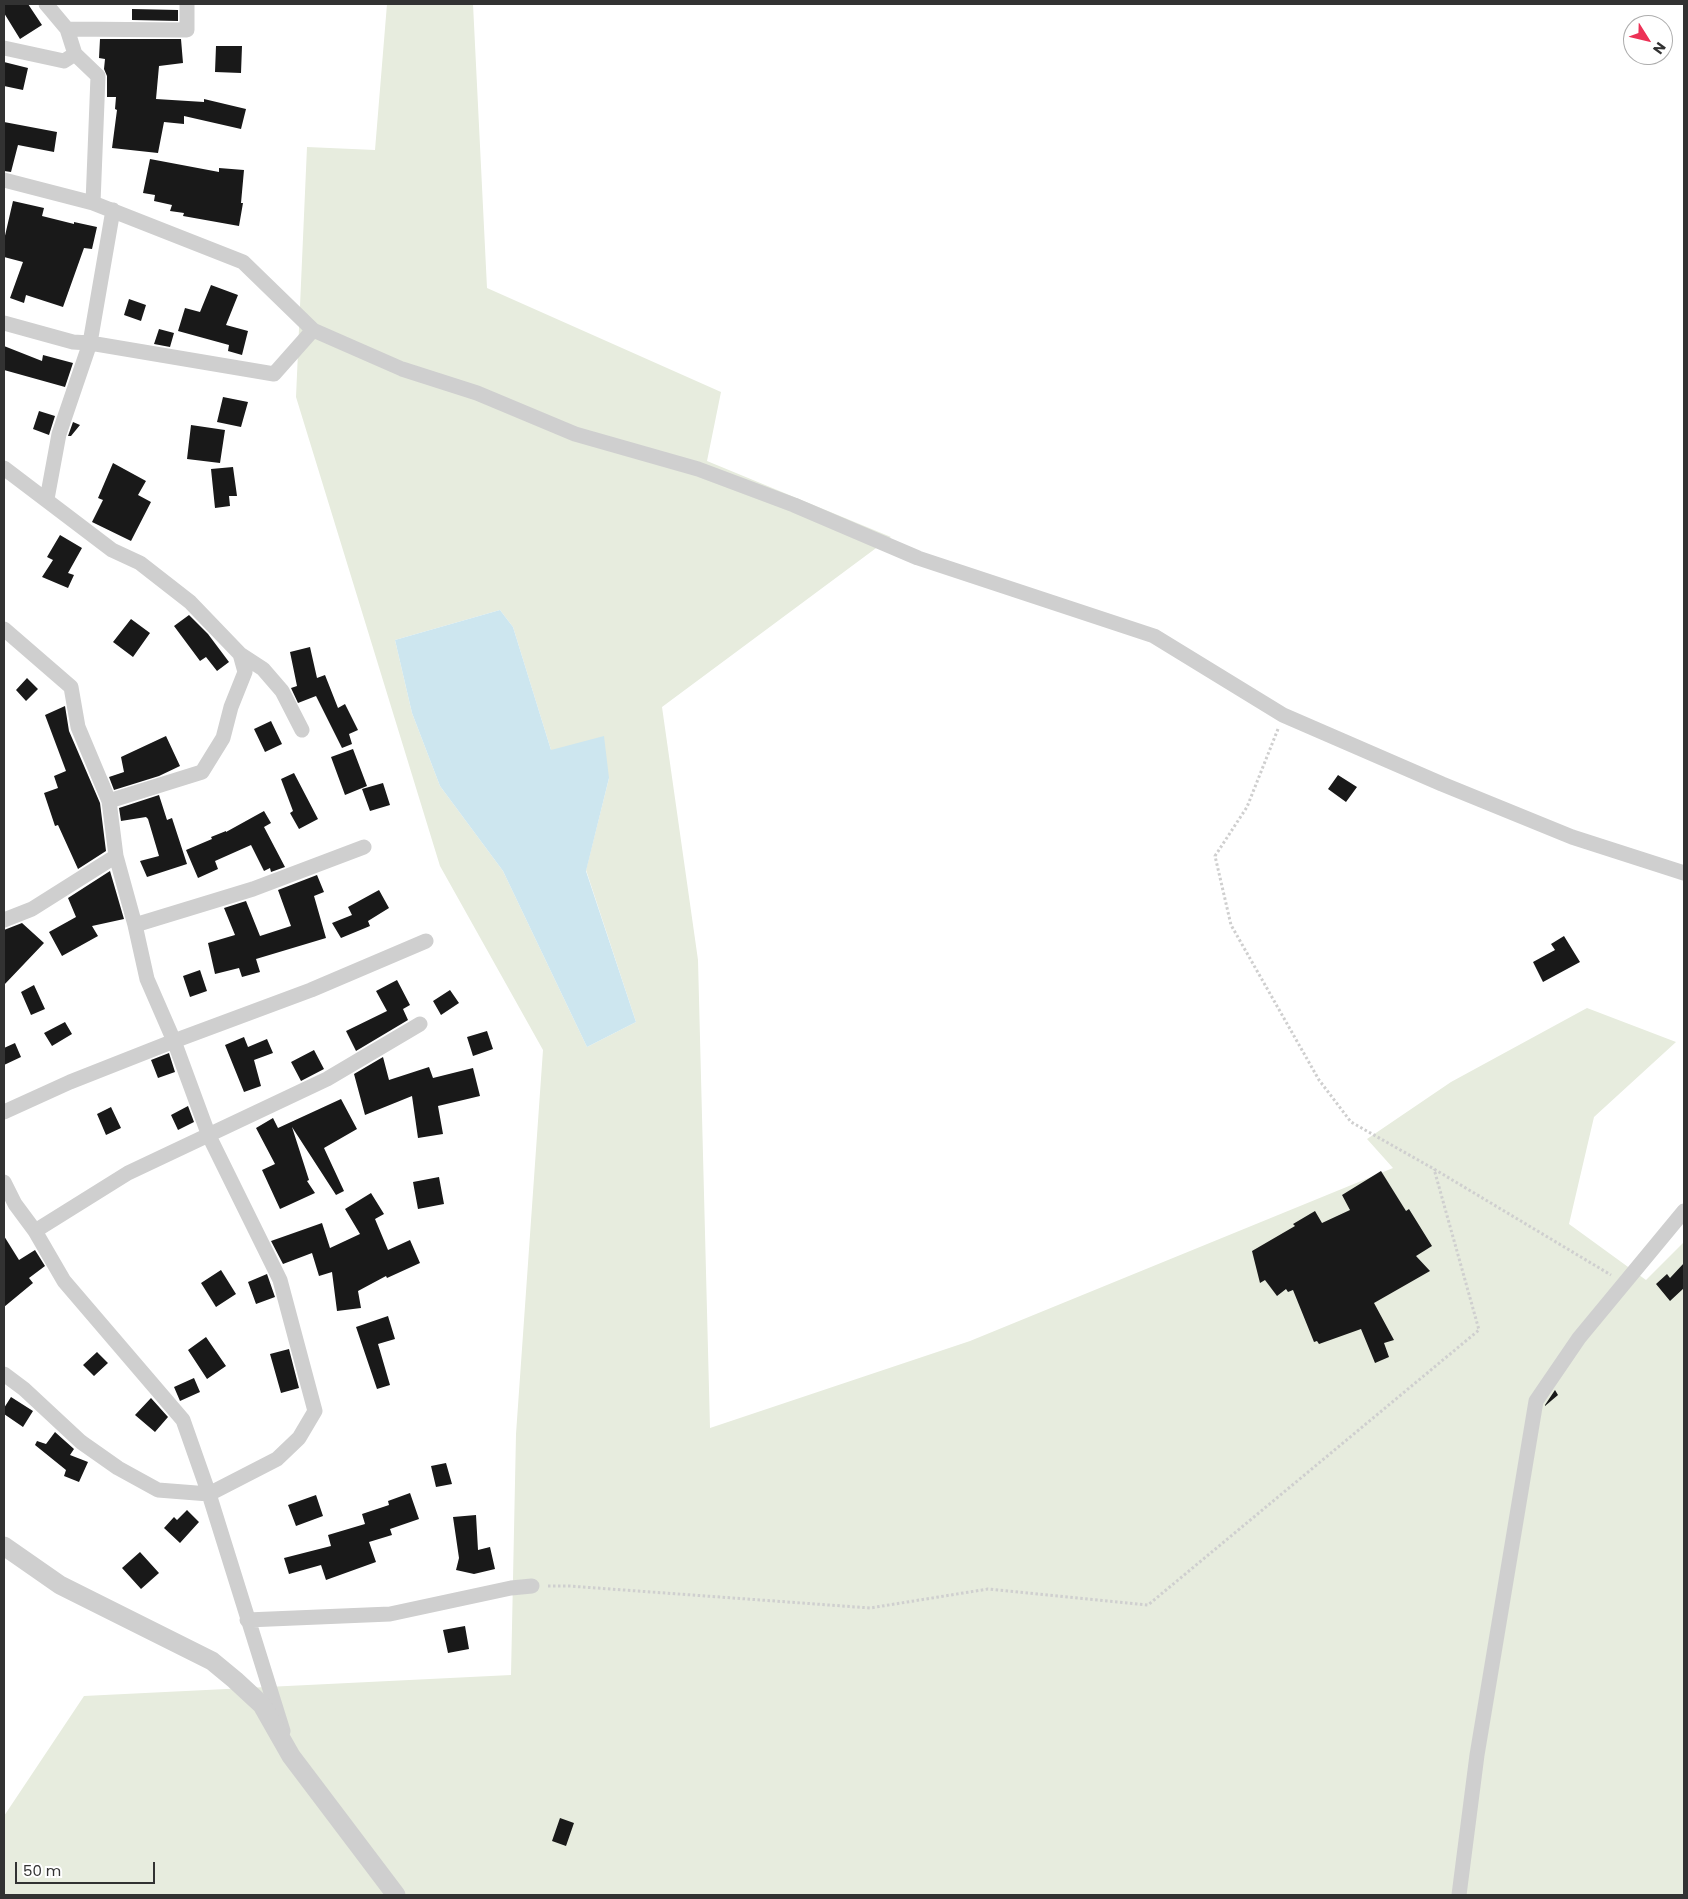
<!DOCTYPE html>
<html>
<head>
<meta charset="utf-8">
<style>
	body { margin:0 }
	#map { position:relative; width:1688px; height:1899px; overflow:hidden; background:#fff; font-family:Poppins,sans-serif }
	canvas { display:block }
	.frame { position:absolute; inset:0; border:5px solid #323232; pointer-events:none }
	.north { position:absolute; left:1623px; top:15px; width:50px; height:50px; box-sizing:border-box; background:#fff; border:1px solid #adadad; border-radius:50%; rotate:126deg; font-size:14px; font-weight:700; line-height:20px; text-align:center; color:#323232 }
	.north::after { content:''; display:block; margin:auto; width:18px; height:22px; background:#ec3156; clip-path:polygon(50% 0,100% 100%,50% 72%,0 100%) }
	.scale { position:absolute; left:15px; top:1862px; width:140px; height:22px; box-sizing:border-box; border:2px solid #323232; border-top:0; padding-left:6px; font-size:15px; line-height:18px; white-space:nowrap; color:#323232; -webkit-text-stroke:4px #fff; paint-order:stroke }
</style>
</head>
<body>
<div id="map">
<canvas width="1688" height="1899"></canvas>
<div class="frame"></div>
<div class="north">N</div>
<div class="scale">50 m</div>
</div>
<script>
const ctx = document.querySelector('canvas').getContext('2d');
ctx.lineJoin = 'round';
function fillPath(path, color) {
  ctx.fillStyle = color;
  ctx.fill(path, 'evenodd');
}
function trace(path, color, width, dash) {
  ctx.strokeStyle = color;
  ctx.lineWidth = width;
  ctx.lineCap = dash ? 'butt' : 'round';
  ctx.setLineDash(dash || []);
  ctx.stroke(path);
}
fillPath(new Path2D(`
	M387 4H473L487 288 721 392 707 461 891 537 662 707 698 960 710 1428 970 1341 1393 1168 1367 1139 1451 1082 1587 1008 1676 1042 1594 1117 1569 1224 1646 1280 1684 1242V1895H4V1816L84 1696 511 1675 516 1434 543 1050 440 866 296 397 307 147 375 150ZM500 610 513 627 551 750 609 778 586 870 636 1022 587 1047 503 871 440 786 412 713 395 640Z`), '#e7ecde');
fillPath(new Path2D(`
	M500 610 513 627 551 750 604 736 609 778 586 871 636 1022 587 1047 503 871 440 786 412 713 395 640Z`), '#cde6ef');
fillPath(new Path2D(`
	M4 4H28L42 25 20 39 4 13Z
	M132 9 178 10V21L132 20Z
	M100 39H181L183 63 159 66 156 99 204 102V99L246 109 241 129 184 116V124L164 122 158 153 112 148 117 110 115 109 116 97H107V76L104 69 105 59 99 58Z
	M216 46H242L241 73 215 72Z
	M4 62 28 68 23 90 4 86Z
	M4 122 57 132 54 152 18 145 11 172 4 171Z
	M150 159 219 172V168L244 170 241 203H243L239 226 183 216 184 213 170 211 172 205 154 201 155 195 143 193Z
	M13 201 44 208 42 216 74 224V222L97 227 92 249 84 248 63 307 26 295 24 303 10 298 23 262 4 257V240Z
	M211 285 238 295 226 325 248 331 242 355 228 351 229 345 178 331 185 308 200 312Z
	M129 299 146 305 141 321 124 315Z
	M159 329 174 333 170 347 154 344Z
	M4 346 42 361 43 355 73 363 65 387 4 370Z
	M223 397 248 402 241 427 217 422Z
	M39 411 55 416 49 435 33 429Z
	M73 422 80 425 71 436H68Z
	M191 425 225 430 220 463 187 459Z
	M113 463 146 481 138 495 151 502 131 541 92 522 103 500 98 498Z
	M233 467 237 496H229L230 506 215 508 211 469Z
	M60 535 82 548 68 573 74 575 68 588 42 577 53 560 47 557Z
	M189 615 208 634 229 662 217 671 206 657 200 661 174 626Z
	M131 619 150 633 133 657 113 642Z
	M310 647 317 678 325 675 338 708 345 704 358 730 349 734 352 744 342 748 316 696 298 703 291 688 297 686 290 652Z
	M27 678 38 689 26 701 16 690Z
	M65 706 69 731 100 803 106 851 78 869 58 825 55 826 44 793 58 788 54 776 66 771 45 715Z
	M271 721 282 744 265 752 254 729Z
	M166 736 180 766 159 776 114 790 109 777 124 772 121 757Z
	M353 749 367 786 345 795 331 757Z
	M294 773 318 819 299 829 290 813 293 811 281 779Z
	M1338 775 1357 787 1346 802 1328 789Z
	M383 783 390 805 370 811 362 789Z
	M159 795 167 820 172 818 187 864 147 877 140 861 159 856 148 819 146 817 121 821 119 808Z
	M264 811 271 823 264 827 285 867 271 872 270 868 264 871 251 845 215 861 218 869 198 878 186 850 212 839 211 837 226 831V832Z
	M110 871 124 919 92 926 98 936 62 956 49 932 76 917 68 898Z
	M317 875 324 892 314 896 326 938 256 959 260 972 242 977 239 968 215 974 208 943 235 935 224 908 246 901 260 936 291 926 278 890Z
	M379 890 389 908 368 921 370 926 341 938 332 923 352 915 348 907Z
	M22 923 44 943 4 985V930Z
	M1564 936 1580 962 1543 982 1533 962 1555 950 1551 944Z
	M200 970 207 991 190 997 183 976Z
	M397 980 410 1005 403 1009 408 1020 356 1051 346 1031 387 1011 376 991Z
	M34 985 45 1009 31 1015 21 992Z
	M450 990 459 1003 441 1015 433 1001Z
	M65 1022 72 1034 52 1046 44 1033Z
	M487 1031 493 1049 473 1056 467 1037Z
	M244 1037 248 1047 267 1039 273 1053 254 1060 261 1086 244 1092 225 1045Z
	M15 1043 21 1057 4 1065V1048Z
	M314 1050 324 1069 301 1081 291 1062Z
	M169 1053 175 1072 158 1078 151 1060Z
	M383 1057 389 1080 429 1067 433 1078 473 1068 480 1096 438 1106 443 1134 418 1138 412 1096 365 1115 354 1074Z
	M341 1099 357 1129 324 1148 344 1191 336 1195 292 1127 309 1180 307 1181 315 1193 280 1209 262 1170 275 1164 256 1128 273 1118 278 1128Z
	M188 1106 194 1122 178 1130 171 1115Z
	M111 1107 121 1128 106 1135 97 1114Z
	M1381 1171 1406 1211 1409 1209 1432 1246 1416 1256 1430 1271 1374 1303 1394 1340 1384 1343 1389 1357 1375 1363 1361 1329 1319 1344 1317 1341 1314 1342 1293 1290 1288 1292 1286 1289 1277 1296 1265 1280 1260 1283 1252 1251 1295 1226 1293 1224 1315 1211 1322 1223 1350 1210 1342 1195Z
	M439 1177 444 1204 418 1209 413 1182Z
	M371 1193 384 1214 375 1219 388 1250 410 1240 420 1263 387 1278 386 1276 358 1291 361 1308 337 1311 332 1272 319 1276 312 1253 283 1264 271 1241 322 1223 330 1248 360 1234 345 1209Z
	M4 1236 19 1260 35 1250 45 1266 29 1278 33 1283 4 1307Z
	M1684 1263V1288L1670 1301 1656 1284 1667 1274 1670 1278Z
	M221 1270 236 1294 216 1307 201 1283Z
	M267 1274 275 1297 256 1304 248 1282Z
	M388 1316 395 1339 378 1344 390 1385 377 1389 356 1327Z
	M206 1337 226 1366 207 1379 188 1350Z
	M289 1349 299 1388 281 1393 270 1354Z
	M97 1352 108 1363 94 1376 83 1365Z
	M194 1378 200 1392 180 1401 174 1387Z
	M1555 1390 1558 1395 1545 1406V1405Z
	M11 1397 33 1411 23 1427 4 1414V1408Z
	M151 1398 168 1417 155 1432 135 1415Z
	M55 1432 74 1449 70 1455 88 1462 79 1482 64 1476 66 1470 35 1445 37 1441 46 1444Z
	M446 1463 452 1484 436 1487 431 1466Z
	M410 1493 419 1519 390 1529 392 1535 369 1542 376 1562 326 1580 321 1565 289 1574 284 1558 331 1546 328 1535 365 1524 362 1514 389 1505 388 1501Z
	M316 1495 323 1516 296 1526 288 1505Z
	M187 1510 199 1522 180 1543 164 1528 174 1517 177 1520Z
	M476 1515 478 1550 490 1547 495 1569 474 1574 456 1570 459 1558 453 1517Z
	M140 1552 159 1573 141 1589 122 1568Z
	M465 1626 469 1649 448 1653 443 1630Z
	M560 1818 574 1823 566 1846 552 1841Z`), '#191919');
trace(new Path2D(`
	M1278 729 1247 807 1215 856 1231 925 1319 1080 1351 1122 1434 1169 1611 1275
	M548 1586H569L870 1608 988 1589 1148 1605 1479 1330 1434 1169`), '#cfcfcf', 3, [2.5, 2.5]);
trace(new Path2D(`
	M46 4 67 29 75 54 98 76 93 203
	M67 29 187 30V4
	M4 48 64 61 75 54
	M4 180 93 203 243 262 313 330 402 369 477 393 575 434 698 469 794 505 918 558 1154 636 1283 715 1442 784 1572 837 1684 873
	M4 323 73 342 90 343 274 374 313 330
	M4 468 112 550 140 563 190 602 240 654 245 672 231 707 223 738 202 772 109 801
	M47 499 59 434 90 343 113 210
	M4 629 71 687 78 727 109 801 116 856 135 925 147 979 174 1041 209 1136 280 1280 315 1411 299 1438 277 1459 209 1494 158 1490 118 1468 81 1442 24 1389 4 1374
	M240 654 263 669 282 691 302 730
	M4 920 32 909 116 856
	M135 925 253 889 364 847
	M4 1112 70 1082 174 1041 311 990 426 941
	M4 1182 15 1204 35 1231 64 1281 183 1420 209 1494 283 1731
	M35 1231 128 1173 327 1079 420 1024
	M247 1620 390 1614 511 1588 532 1586
	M1459 1895 1477 1755 1536 1401 1579 1338 1684 1211`), '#cfcfcf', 15);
trace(new Path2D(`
	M4 1546 60 1585 212 1661 235 1680 262 1705 291 1756 396 1895`), '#cfcfcf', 19);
</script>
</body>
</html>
